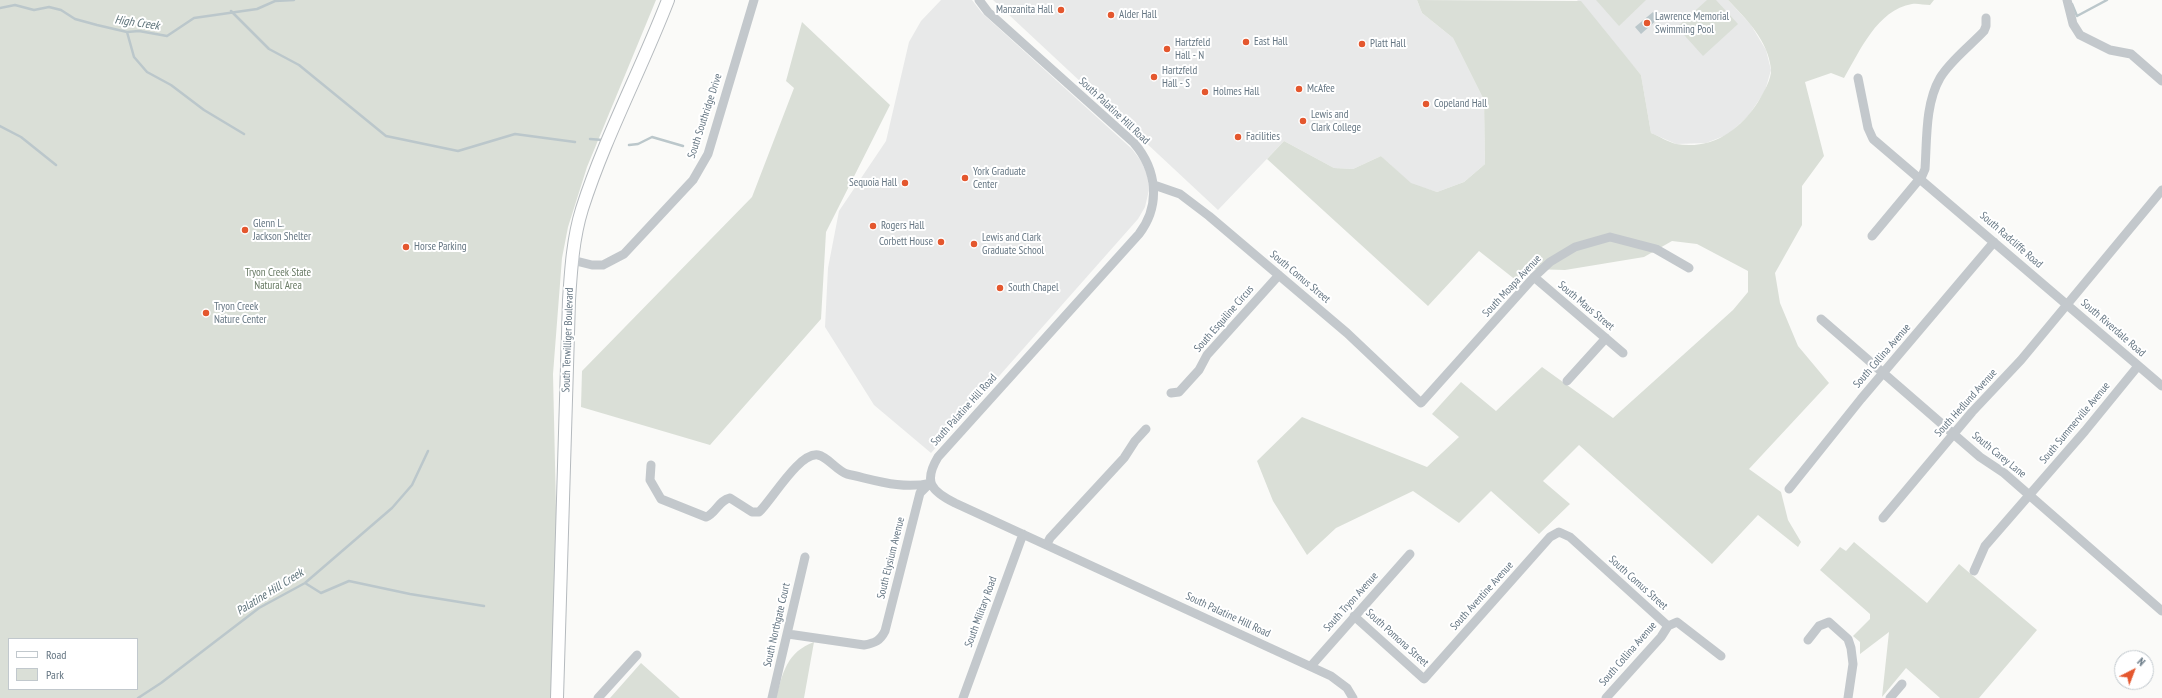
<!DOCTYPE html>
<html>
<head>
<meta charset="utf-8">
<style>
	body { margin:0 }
	#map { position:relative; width:2162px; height:698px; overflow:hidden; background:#fafaf8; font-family:"PT Sans Narrow",sans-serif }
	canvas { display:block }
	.legend { position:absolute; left:8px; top:638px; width:130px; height:52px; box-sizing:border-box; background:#fff; border:1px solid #c1c8cd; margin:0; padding:5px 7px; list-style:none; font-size:12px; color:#657683 }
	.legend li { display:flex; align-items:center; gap:8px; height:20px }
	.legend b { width:20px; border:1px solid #c1c8cd }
	.north { position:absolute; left:2114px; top:650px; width:40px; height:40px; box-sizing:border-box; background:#fff; border:1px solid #c1c8cd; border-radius:50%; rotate:42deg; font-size:11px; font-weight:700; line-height:16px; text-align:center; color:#657683 }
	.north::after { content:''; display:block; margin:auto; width:14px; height:18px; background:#e4572e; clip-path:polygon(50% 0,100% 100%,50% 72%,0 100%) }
</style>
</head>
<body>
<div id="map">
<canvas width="2162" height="698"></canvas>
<ul class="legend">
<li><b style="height:5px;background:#fff"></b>Road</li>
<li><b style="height:11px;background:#dadfd7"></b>Park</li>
</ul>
<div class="north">N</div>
</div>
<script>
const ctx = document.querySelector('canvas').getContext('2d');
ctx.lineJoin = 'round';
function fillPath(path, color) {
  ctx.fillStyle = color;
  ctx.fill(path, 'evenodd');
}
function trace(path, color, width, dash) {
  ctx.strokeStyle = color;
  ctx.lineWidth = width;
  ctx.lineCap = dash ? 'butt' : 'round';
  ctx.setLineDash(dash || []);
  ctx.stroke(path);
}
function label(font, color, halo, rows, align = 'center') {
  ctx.font = font + ' "PT Sans Narrow",sans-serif';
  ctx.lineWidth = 4;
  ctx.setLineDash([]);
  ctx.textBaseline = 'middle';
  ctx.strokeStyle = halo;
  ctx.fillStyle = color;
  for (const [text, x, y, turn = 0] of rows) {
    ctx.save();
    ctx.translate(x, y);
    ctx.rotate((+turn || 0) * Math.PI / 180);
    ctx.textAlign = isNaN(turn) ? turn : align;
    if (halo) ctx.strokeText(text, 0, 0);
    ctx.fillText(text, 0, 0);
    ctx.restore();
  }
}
fillPath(new Path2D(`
	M941 0H972L982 13 1132 149 1141 161 1147 174 1149 190 1145 207 1138 219 931 453 874 405 825 327 828 268 839 211 886 141 909 42 921 21Z
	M993 0H1417L1422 13 1453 38 1484 100 1485 164 1464 182 1437 192 1411 184 1381 156 1353 169 1334 168 1284 141 1218 210Z
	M1577 0H1728L1751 25 1766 50 1771 70 1765 91 1749 115 1729 134 1706 143 1676 144 1651 133 1641 75Z`), '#e8e9e9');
fillPath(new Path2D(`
	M0 0H656L587 167 568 227 562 258 553 374 557 553 552 698H0ZM9 639H137V689H9Z
	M1417 0 1581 1 1641 75 1651 133C1659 136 1668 142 1676 144 1712 150 1739 131 1758 102 1763 93 1772 79 1771 69 1768 40 1746 19 1728 0H1934L1930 5C1924 5 1917 3 1912 4 1877 10 1860 51 1844 78L1831 73 1805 82 1824 156 1802 186V225L1775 273 1780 303 1798 346 1829 383 1749 469 1781 492 1788 520 1801 542 1798 547 1758 515 1712 564 1579 445 1543 481 1570 504 1539 534 1491 491 1459 523 1413 491 1336 528 1307 555 1273 501 1257 461 1302 417 1427 467 1459 437 1432 414 1461 382 1496 411 1542 367 1613 418 1733 310 1748 292V271L1697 244 1672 241 1644 257 1565 270 1531 269 1517 281 1479 251 1428 306 1267 159 1284 141 1334 168 1353 169 1381 156 1411 183 1437 192 1464 182 1485 164 1484 100 1453 38 1422 13Z
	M1596 0H1646L1619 26Z
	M1707 0H1716L1738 24 1703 56 1677 27Z
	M802 22 890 105 826 232 821 319 710 445 581 407 582 371 752 197 794 88 786 81Z
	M1854 542 1927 603 1959 564 2037 630 1979 698H1940L1906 668 1882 697 1889 632 1860 654V642L1853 636 1870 619V614L1820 570 1840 547 1846 551Z
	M814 642 804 698H776C783 672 787 652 814 642Z
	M641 663 680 698H610Z`), '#dadfd7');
fillPath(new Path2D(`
	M1653 12 1659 18 1641 34 1635 27Z`), '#bbc7cb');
trace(new Path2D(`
	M2072 4 2077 16 2107 0
	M0 8 15 5 34 10 49 7 61 10 75 19 97 25 127 32 139 31 167 36 194 18 257 9 275 1 294 0
	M231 11 269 49 299 65 386 136 458 151 515 134 575 142
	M127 32 134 57 147 72 171 85 204 110 244 134
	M0 126 21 137 56 165
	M590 139 603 140
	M629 145 638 144 652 137 683 146
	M305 583 321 593 349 581 410 594 484 606
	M138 698 161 683 259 608 305 583 392 508 412 485 428 451`), '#bbc7cb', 2.5);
const major = new Path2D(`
	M557 698 569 300C571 269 573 238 582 209 605 137 641 70 668 0`);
trace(major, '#b5babe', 14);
trace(new Path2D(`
	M979 0 988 12 1134 143C1157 170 1161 205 1139 234L938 457C923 482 931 491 955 503L1331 676 1347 688 1353 698
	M2067 0 2073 24 2080 35 2110 50 2131 54 2162 81
	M1858 78 1868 128 1873 139 2162 386
	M1154 185 1180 194 1209 216 1347 333 1421 403 1534 277 1550 262 1575 247 1610 237 1656 249 1689 268
	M1872 236 1922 176 1925 169C1927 140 1925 104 1940 78 1950 61 1970 46 1984 31L1986 26V18
	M572 260 592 265H603L624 254 693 180 708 154 754 0
	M1534 277 1623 353
	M1821 319 1980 457 2004 473 2162 611
	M1567 381 1606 338
	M1171 393 1179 392 1199 370 1207 355 1279 275
	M651 465 650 480 661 499 706 517C716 513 719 500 730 498L752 512H759C772 500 799 452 818 455 828 457 836 470 847 474 875 480 902 490 931 483
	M1789 489 1861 399 1994 242
	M1883 518 1972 412 2021 360 2162 190
	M1047 544 1050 538 1124 458 1135 441 1146 429
	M1974 571 1985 546 2085 431 2138 366
	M1354 616 1424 679 1550 537 1559 532 1570 537 1668 626
	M1668 626 1677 622 1721 656
	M788 634 864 645C875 643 880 641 885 631L920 493 929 484
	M1808 640 1819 626 1829 622 1848 639 1851 648 1853 664 1848 698
	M1311 666 1410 554
	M598 698 637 655
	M772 698 805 557
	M963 698 1023 534
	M1606 698 1661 637 1668 626
	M1890 698 1902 684`), '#c3c8cc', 9);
trace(major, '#fff', 12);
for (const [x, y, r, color] of [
	[1061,10,4,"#e4572e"],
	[1111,15,4,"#e4572e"],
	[1647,23,4,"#e4572e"],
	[1246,42,4,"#e4572e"],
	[1362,44,4,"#e4572e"],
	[1167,49,4,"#e4572e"],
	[1154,77,4,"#e4572e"],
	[1299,89,4,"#e4572e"],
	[1205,92,4,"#e4572e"],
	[1426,104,4,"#e4572e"],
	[1303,121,4,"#e4572e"],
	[1238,137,4,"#e4572e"],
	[965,178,4,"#e4572e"],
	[905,183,4,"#e4572e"],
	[873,226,4,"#e4572e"],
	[245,230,4,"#e4572e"],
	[941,242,4,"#e4572e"],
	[974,244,4,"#e4572e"],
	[406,247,4,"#e4572e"],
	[1000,288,4,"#e4572e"],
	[206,313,4,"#e4572e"]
]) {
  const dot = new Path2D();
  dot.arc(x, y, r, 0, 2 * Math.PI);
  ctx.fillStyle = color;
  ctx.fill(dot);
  trace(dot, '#fff', 1.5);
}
label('11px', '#657683', '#fff', [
	["Manzanita Hall",1053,10,"right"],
	["Alder Hall",1119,15],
	["Lawrence Memorial",1655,17],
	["Swimming Pool",1655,30],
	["East Hall",1254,42],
	["Hartzfeld",1175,43],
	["Hall - N",1175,56],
	["Platt Hall",1370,44],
	["Hartzfeld",1162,71],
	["Hall - S",1162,84],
	["McAfee",1307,89],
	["Holmes Hall",1213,92],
	["Copeland Hall",1434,104],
	["Lewis and",1311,115],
	["Clark College",1311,128],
	["Facilities",1246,137],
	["York Graduate",973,172],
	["Center",973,185],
	["Sequoia Hall",897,183,"right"],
	["Glenn L.",253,224],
	["Jackson Shelter",253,237],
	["Rogers Hall",881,226],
	["Lewis and Clark",982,238],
	["Graduate School",982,251],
	["Corbett House",933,242,"right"],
	["Horse Parking",414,247],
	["South Chapel",1008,288],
	["Tryon Creek",214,307],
	["Nature Center",214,320]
], 'left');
label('11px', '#657683', '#fff', [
	["South Palatine Hill Road",1114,111,43],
	["South Southridge Drive",705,116,-72],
	["South Radcliffe Road",2011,240,41],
	["South Comus Street",1300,277,40],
	["South Moapa Avenue",1512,286,-47],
	["South Maus Street",1586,306,40],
	["South Esquiline Circus",1224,319,-49],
	["South Riverdale Road",2113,328,41],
	["South Terwilliger Boulevard",568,340,-88],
	["South Collina Avenue",1882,356,-49],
	["South Hedlund Avenue",1966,403,-48],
	["South Palatine Hill Road",964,410,-48],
	["South Summerville Avenue",2075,423,-50],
	["South Carey Lane",1999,455,39],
	["South Elysium Avenue",891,558,-76],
	["South Comus Street",1638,583,42],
	["South Aventine Avenue",1482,596,-48],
	["South Tryon Avenue",1351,602,-48],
	["South Military Road",981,612,-70],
	["South Palatine Hill Road",1228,615,25],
	["South Northgate Court",777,625,-77],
	["South Pomona Street",1397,638,42],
	["South Collina Avenue",1628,654,-49]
]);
label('11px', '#687a64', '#fff', [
	["Tryon Creek State",278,273],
	["Natural Area",278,286]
]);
label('italic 12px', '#60757c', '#fff', [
	["High Creek",137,23,8],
	["Palatine Hill Creek",270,592,-32]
]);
</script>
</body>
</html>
